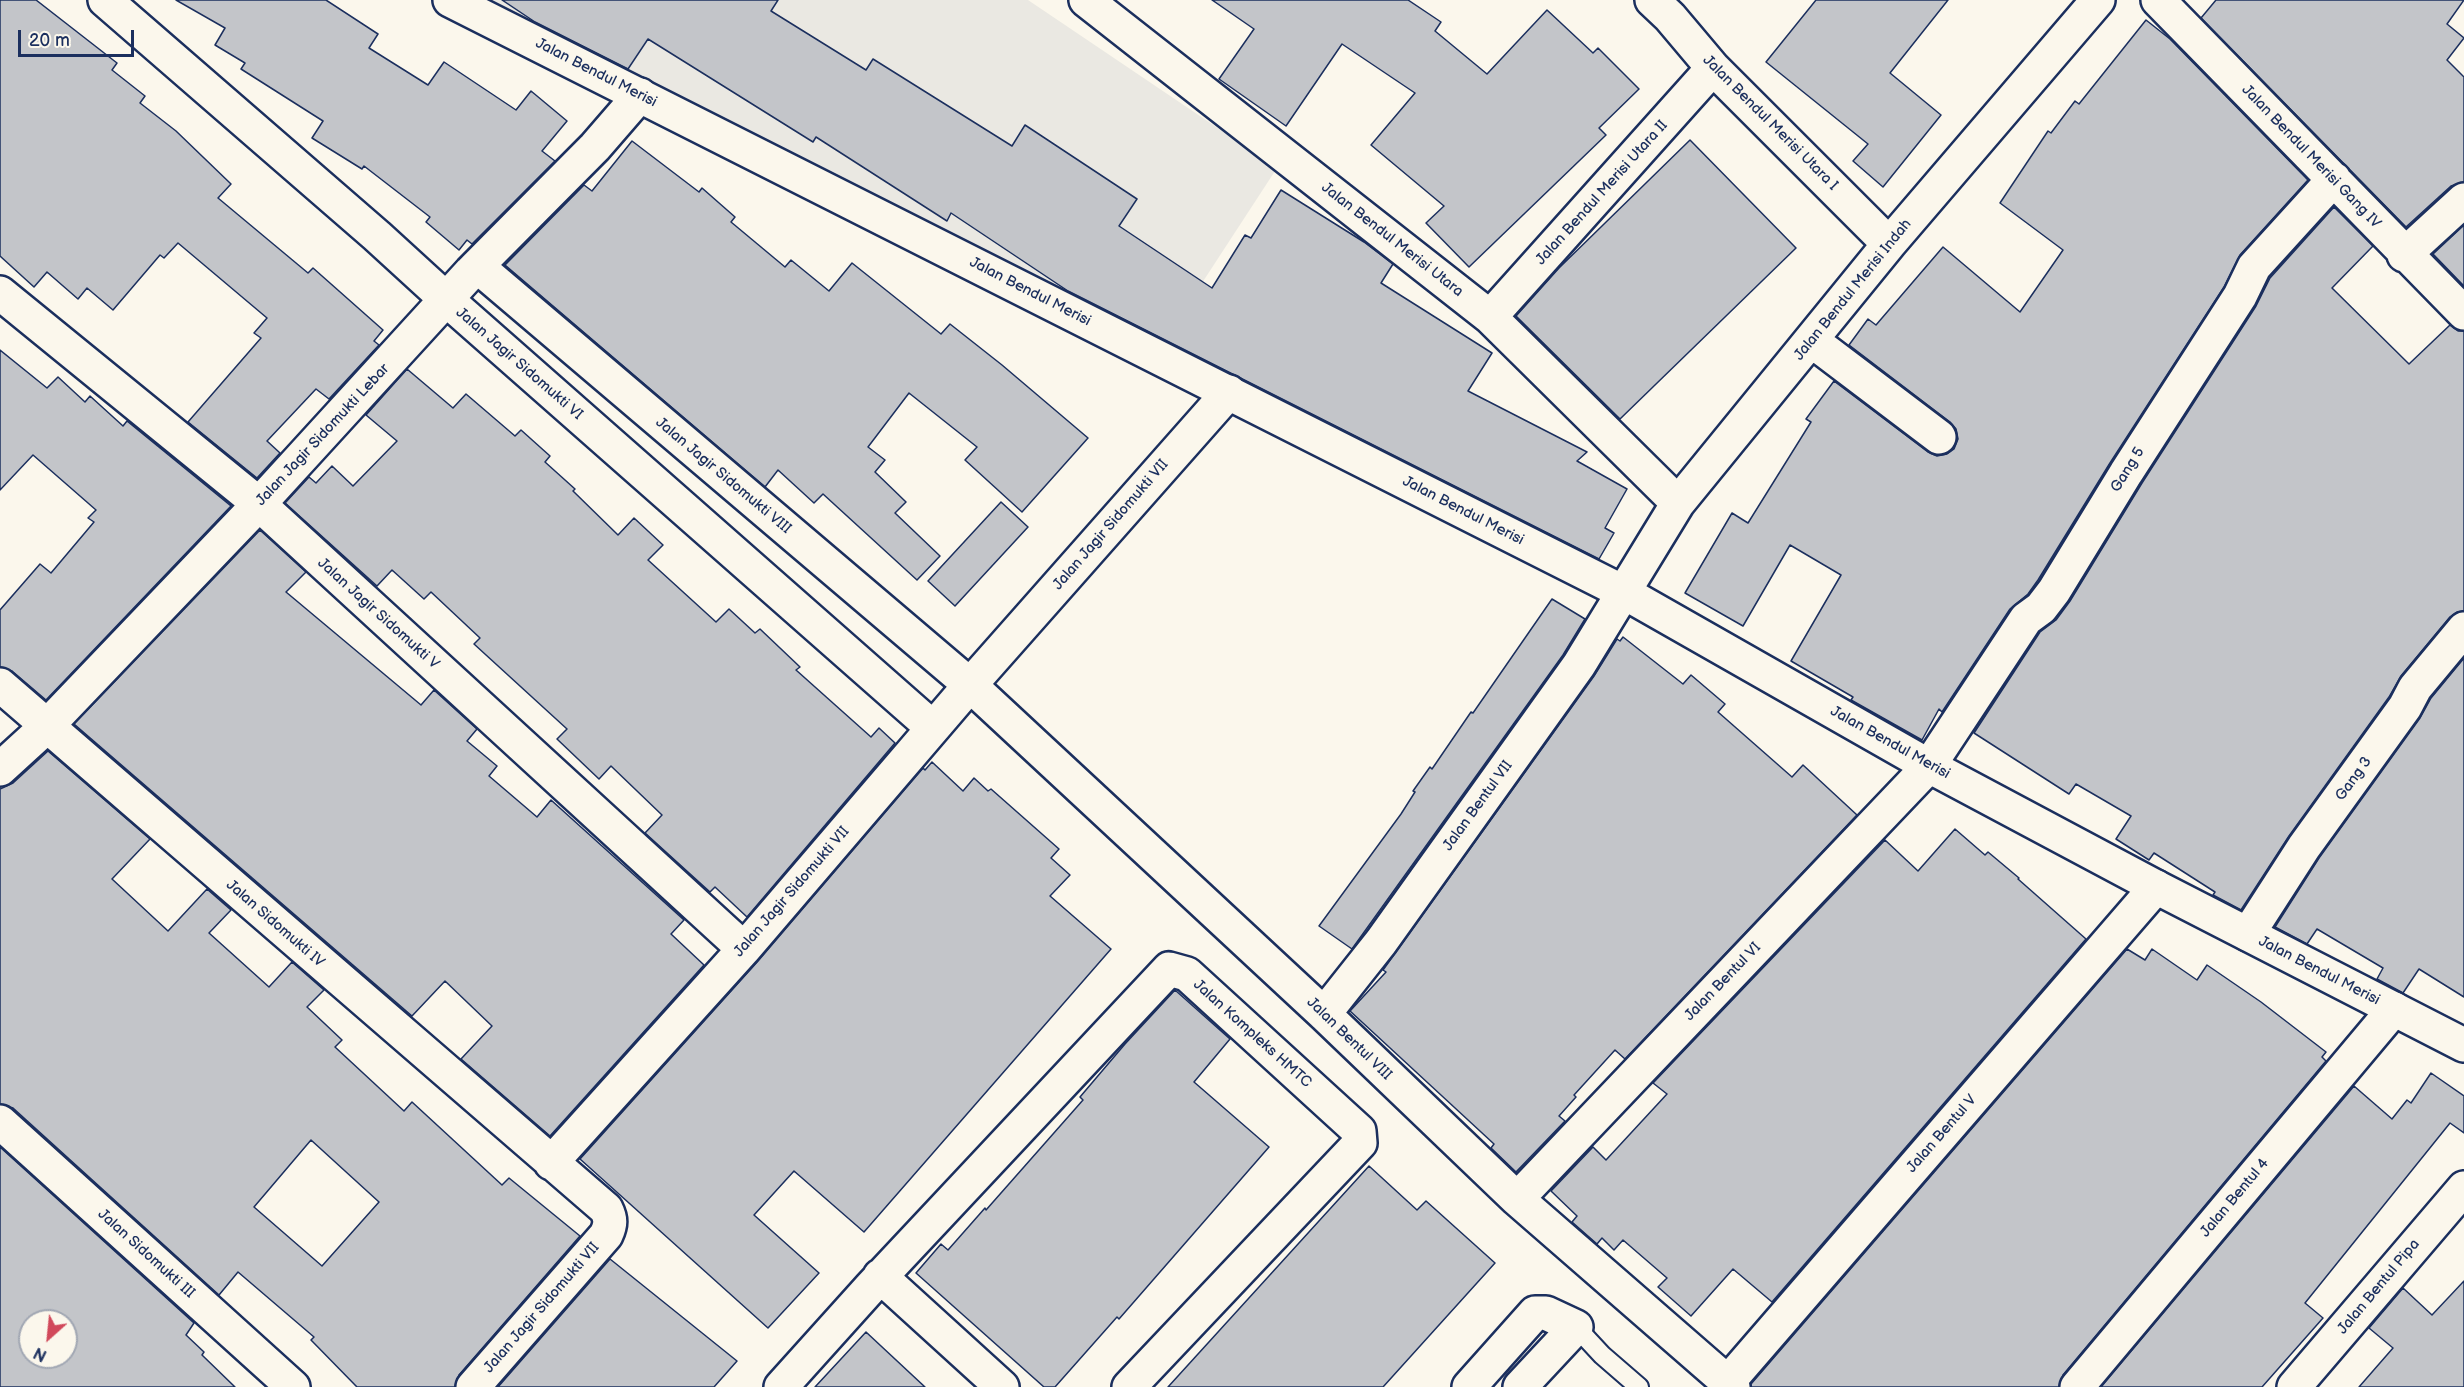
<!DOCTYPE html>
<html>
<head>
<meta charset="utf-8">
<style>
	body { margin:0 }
	#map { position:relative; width:2464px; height:1387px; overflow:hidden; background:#fbf7ec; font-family:"Balsamiq Sans",sans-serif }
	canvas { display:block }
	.north { position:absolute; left:18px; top:1309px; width:60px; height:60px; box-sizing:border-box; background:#fbf7ec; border:2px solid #a1a7b3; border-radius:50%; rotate:207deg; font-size:16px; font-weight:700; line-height:24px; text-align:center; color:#1b2f5e }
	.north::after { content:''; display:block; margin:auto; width:21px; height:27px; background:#d1495b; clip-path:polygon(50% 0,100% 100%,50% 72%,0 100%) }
	.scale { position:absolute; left:18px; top:30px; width:116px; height:27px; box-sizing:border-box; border:3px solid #1b2f5e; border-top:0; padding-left:8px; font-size:18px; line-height:21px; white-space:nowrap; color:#1b2f5e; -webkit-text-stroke:4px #fbf7ec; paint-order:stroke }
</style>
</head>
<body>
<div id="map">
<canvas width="2464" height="1387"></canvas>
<div class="north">N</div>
<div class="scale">20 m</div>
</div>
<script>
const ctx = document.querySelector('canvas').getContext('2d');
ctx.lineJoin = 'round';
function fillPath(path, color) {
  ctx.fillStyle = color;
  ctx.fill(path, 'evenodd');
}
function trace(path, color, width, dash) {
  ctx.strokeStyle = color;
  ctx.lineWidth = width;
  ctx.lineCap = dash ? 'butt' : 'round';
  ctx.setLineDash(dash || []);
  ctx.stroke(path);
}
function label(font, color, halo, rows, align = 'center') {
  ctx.font = font + ' "Balsamiq Sans",sans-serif';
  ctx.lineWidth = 4.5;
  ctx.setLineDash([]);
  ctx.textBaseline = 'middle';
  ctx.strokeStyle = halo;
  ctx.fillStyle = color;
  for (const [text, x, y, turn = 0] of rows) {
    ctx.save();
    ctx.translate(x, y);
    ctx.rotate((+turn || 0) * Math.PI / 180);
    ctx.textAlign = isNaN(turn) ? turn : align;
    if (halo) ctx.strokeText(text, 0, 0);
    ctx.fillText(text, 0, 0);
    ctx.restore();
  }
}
fillPath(new Path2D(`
	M462 0H1028L1277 168 1155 355Z`), '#eae8e2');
const building = new Path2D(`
	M0 0H36L117 63 112 70 145 96 140 103 176 131 231 184 218 198 308 273 313 268 383 330 374 341 379 345 329 399 316 389 267 441 280 453 257 478 188 422 261 338 254 333 267 318 178 243 164 258 160 255 113 310 87 288 78 299 47 272 34 287 0 256Z
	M176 0H326L378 34 369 48 428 85 444 62 516 110 531 91 567 121 542 151 555 161 472 244 467 240 459 250 426 222 430 217 364 166 362 169 312 138 323 121 241 69 245 63 215 45 225 28Z
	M502 0H778L771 11 866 70 873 59 1012 146 1025 125 1137 199 1119 226 1212 288 1245 235 1251 238 1281 190 1364 242 1393 264 1381 283 1492 353 1468 391 1587 452 1577 461 1627 489 1605 528 1614 533 1599 559 1068 291 951 213 947 221 816 137 813 142 648 39 628 69 535 22Z
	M1212 0H1408L1441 22 1435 31 1487 74 1547 10 1593 53 1598 48 1639 89 1599 128 1606 135 1469 267 1426 223 1444 206 1371 145 1415 93 1342 44 1286 126 1219 79 1254 29Z
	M1816 0H1948L1890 73 1941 115 1883 187 1853 161 1868 144 1766 62Z
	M2216 0H2464L2447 24 2464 38 2447 60 2464 77V182L2451 186 2406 227 2201 18Z
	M2146 20 2170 39 2308 180 2240 255 2224 287 2110 463 2038 580 2028 594 2010 609 1942 712 1939 709 1922 740 1851 700 1853 697 1791 661 1841 575 1790 545 1743 626 1685 593 1732 513 1748 523 1811 422 1806 419 1834 381 1928 452 1937 456 1947 454 1954 449 1958 439 1956 429 1950 422 1849 345 1868 319 1876 325 1943 247 2020 312 2063 250 2000 203 2048 131 2051 133 2075 101 2079 104Z
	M1690 140 1796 248 1620 419 1516 316 1559 268Z
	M632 141 699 192 702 188 735 217 731 222 785 267 791 260 829 291 852 263 941 334 950 324 1002 365 1088 438 1022 512 965 460 977 447 909 393 868 447 885 460 875 472 906 502 895 513 940 556 917 580 823 494 814 503 778 470 765 487 505 265 584 185 592 191Z
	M2334 207 2373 246 2332 288 2409 364 2450 325 2458 331H2464V611L2457 612 2450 617 2401 676 2389 697 2289 836 2241 910 2213 895 2215 892 2154 853 2149 860 2116 839 2131 816 2076 784 2069 794 1974 733 2040 632 2056 620 2070 601 2142 483 2256 306 2270 278Z
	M2464 225V286L2433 254Z
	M0 350 47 388 58 377 85 402 90 396 123 426 127 421 231 506 46 700 12 671 0 667V610L40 564 51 573 94 522 88 518 96 510 33 455 0 490Z
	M407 369 453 408 466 394 515 436 521 430 550 456 545 462 575 489 573 491 618 535 634 518 663 545 648 560 716 622 729 609 755 633 760 629 800 667 796 670 871 737 879 728 895 743 747 917 715 887 710 892 645 833 662 815 611 766 599 779 557 739 567 729 474 644 480 638 431 592 424 599 392 570 377 586 285 503 309 477 316 483 332 466 353 486 397 441 366 415Z
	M1001 502 1028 527 955 606 928 581Z
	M260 530 306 572 286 592 421 705 434 690 477 729 467 741 497 766 489 776 537 817 551 800 684 920 671 934 704 965 550 1136 461 1059 492 1026 445 981 412 1016 74 724Z
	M1552 599 1585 619 1563 655 1352 949 1319 926 1401 814 1415 792 1413 791 1430 767 1432 769 1471 712 1473 713Z
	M1623 637 1683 684 1691 675 1725 704 1718 712 1792 777 1803 765 1857 815 1625 1059 1615 1050 1574 1095 1576 1097 1559 1116 1565 1121 1516 1172 1491 1148 1494 1144 1350 1011 1386 972 1383 970 1594 676 1617 639 1620 641Z
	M2464 658V997L2419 969 2403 993 2377 979 2383 968 2317 929 2307 944 2275 927 2319 858 2420 718 2431 698Z
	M48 751 150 839 112 879 168 931 207 889 231 910 209 933 269 987 292 962 324 990 307 1007 342 1040 335 1047 404 1111 412 1102 502 1185 509 1178 580 1236 459 1375 455 1387H357L311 1340 314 1337 238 1272 219 1295 13 1108 0 1104V789L13 783ZM311 1140 379 1202 322 1266 254 1207Z
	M932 762 963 791 974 778 988 791 991 789 1059 849 1051 858 1070 875 1050 896 1111 949 864 1232 794 1171 754 1215 819 1273 768 1328 580 1159 758 961 923 768 925 770Z
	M1955 829 1985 855 1988 852 2019 878 2018 879 2086 939 1772 1302 1733 1269 1691 1316 1658 1287 1667 1278 1623 1240 1614 1250 1602 1238 1597 1244 1572 1222 1577 1216 1551 1191 1593 1147 1606 1160 1667 1094 1653 1083 1885 840 1918 871Z
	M2127 949 2145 960 2152 949 2197 980 2207 965 2261 1002 2326 1052 2322 1057 2326 1061 2063 1375 2059 1387H1751V1384Z
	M1175 990 1230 1039 1194 1082 1269 1147 1119 1319 1117 1317 1055 1387H1044L916 1273 941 1244 948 1250 985 1208 986 1210 1083 1100 1080 1097 1125 1044Z
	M2431 1073 2464 1096V1133L2450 1123 2305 1303 2323 1318 2262 1387H2101L2354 1086 2392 1119 2407 1100 2411 1103Z
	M0 1147 194 1323 186 1335 204 1352 202 1355 235 1387H0ZM30 1321H66V1357H30Z
	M1369 1166 1417 1210 1426 1201 1495 1263 1383 1387H1168Z
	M610 1259 737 1361 714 1387H498Z
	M2464 1281V1387H2359L2393 1348 2369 1328 2403 1288 2432 1315Z
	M866 1332 925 1387H815Z`);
fillPath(building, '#c3c5c9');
trace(building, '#1b2f5e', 1.5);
const lane = new Path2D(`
	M1576 1327 1602 1355 1639 1387`);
const street = new Path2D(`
	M105 0 377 236 447 300 933 728
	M1086 0 1490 317 1678 503
	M1652 0 1670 17 1713 68 1889 244
	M2158 0 2464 313
	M2404 255 2464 200
	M477 266 970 685 1324 1014 1517 1199 1733 1387
	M0 293 259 504 744 949
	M1490 317 1713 68
	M1811 340 1939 437
	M0 685 606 1209C611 1219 611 1224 606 1235L473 1387
	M0 769 46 727 259 504 471 272 595 147 640 95
	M2248 934 2304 847 2405 707 2415 688 2464 629
	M1324 1014 1381 942 1579 665 1678 503 1889 244 2098 0
	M0 1122 293 1387
	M551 1163 744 949 970 685 1229 392
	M1517 1199 1929 766 2026 619 2041 608 2054 591 2126 473 2240 296 2254 267 2334 179
	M880 1276 1002 1387
	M1728 1382 2156 887
	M781 1387 871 1287 1169 969 1187 974 1359 1131 1360 1143 1129 1387
	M1469 1387 1535 1313H1546L1576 1327 1520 1387
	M2077 1387 2394 1009
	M2294 1387 2464 1188`);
const secondary = new Path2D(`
	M450 0 1625 593 1929 766 2156 887 2464 1045`);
trace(lane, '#1b2f5e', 22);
trace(street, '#1b2f5e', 38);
trace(secondary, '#1b2f5e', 38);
trace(lane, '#fbf7ec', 18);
trace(street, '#fbf7ec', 33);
trace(secondary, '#fbf7ec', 33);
label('15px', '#1b2f5e', '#fbf7ec', [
	["Jalan Bendul Merisi",596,73,27],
	["Jalan Bendul Merisi Utara I",1770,123,45],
	["Jalan Bendul Merisi Gang IV",2311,157,46],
	["Jalan Bendul Merisi Utara II",1602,193,-48],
	["Jalan Bendul Merisi Utara",1392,240,38],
	["Jalan Bendul Merisi Indah",1853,290,-51],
	["Jalan Bendul Merisi",1030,292,27],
	["Jalan Jagir Sidomukti VI",519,364,41],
	["Jalan Jagir Sidomukti Lebar",323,435,-47],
	["Gang 5",2128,470,-58],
	["Jalan Jagir Sidomukti VIII",723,476,40],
	["Jalan Bendul Merisi",1463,511,27],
	["Jalan Jagir Sidomukti VII",1111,525,-49],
	["Jalan Jagir Sidomukti V",378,614,42],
	["Jalan Bendul Merisi",1890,743,29],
	["Gang 3",2354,779,-54],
	["Jalan Bentul VII",1478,806,-54],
	["Jalan Jagir Sidomukti VII",792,892,-49],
	["Jalan Sidomukti IV",275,924,41],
	["Jalan Bendul Merisi",2319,971,27],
	["Jalan Bentul VI",1723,982,-46],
	["Jalan Kompleks HMTC",1252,1034,42],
	["Jalan Bentul VIII",1349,1039,44],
	["Jalan Bentul V",1942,1134,-49],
	["Jalan Bentul 4",2235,1198,-50],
	["Jalan Sidomukti III",146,1254,42],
	["Jalan Bentul Pipa",2379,1287,-50],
	["Jalan Jagir Sidomukti VII",542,1308,-49]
]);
</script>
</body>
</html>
